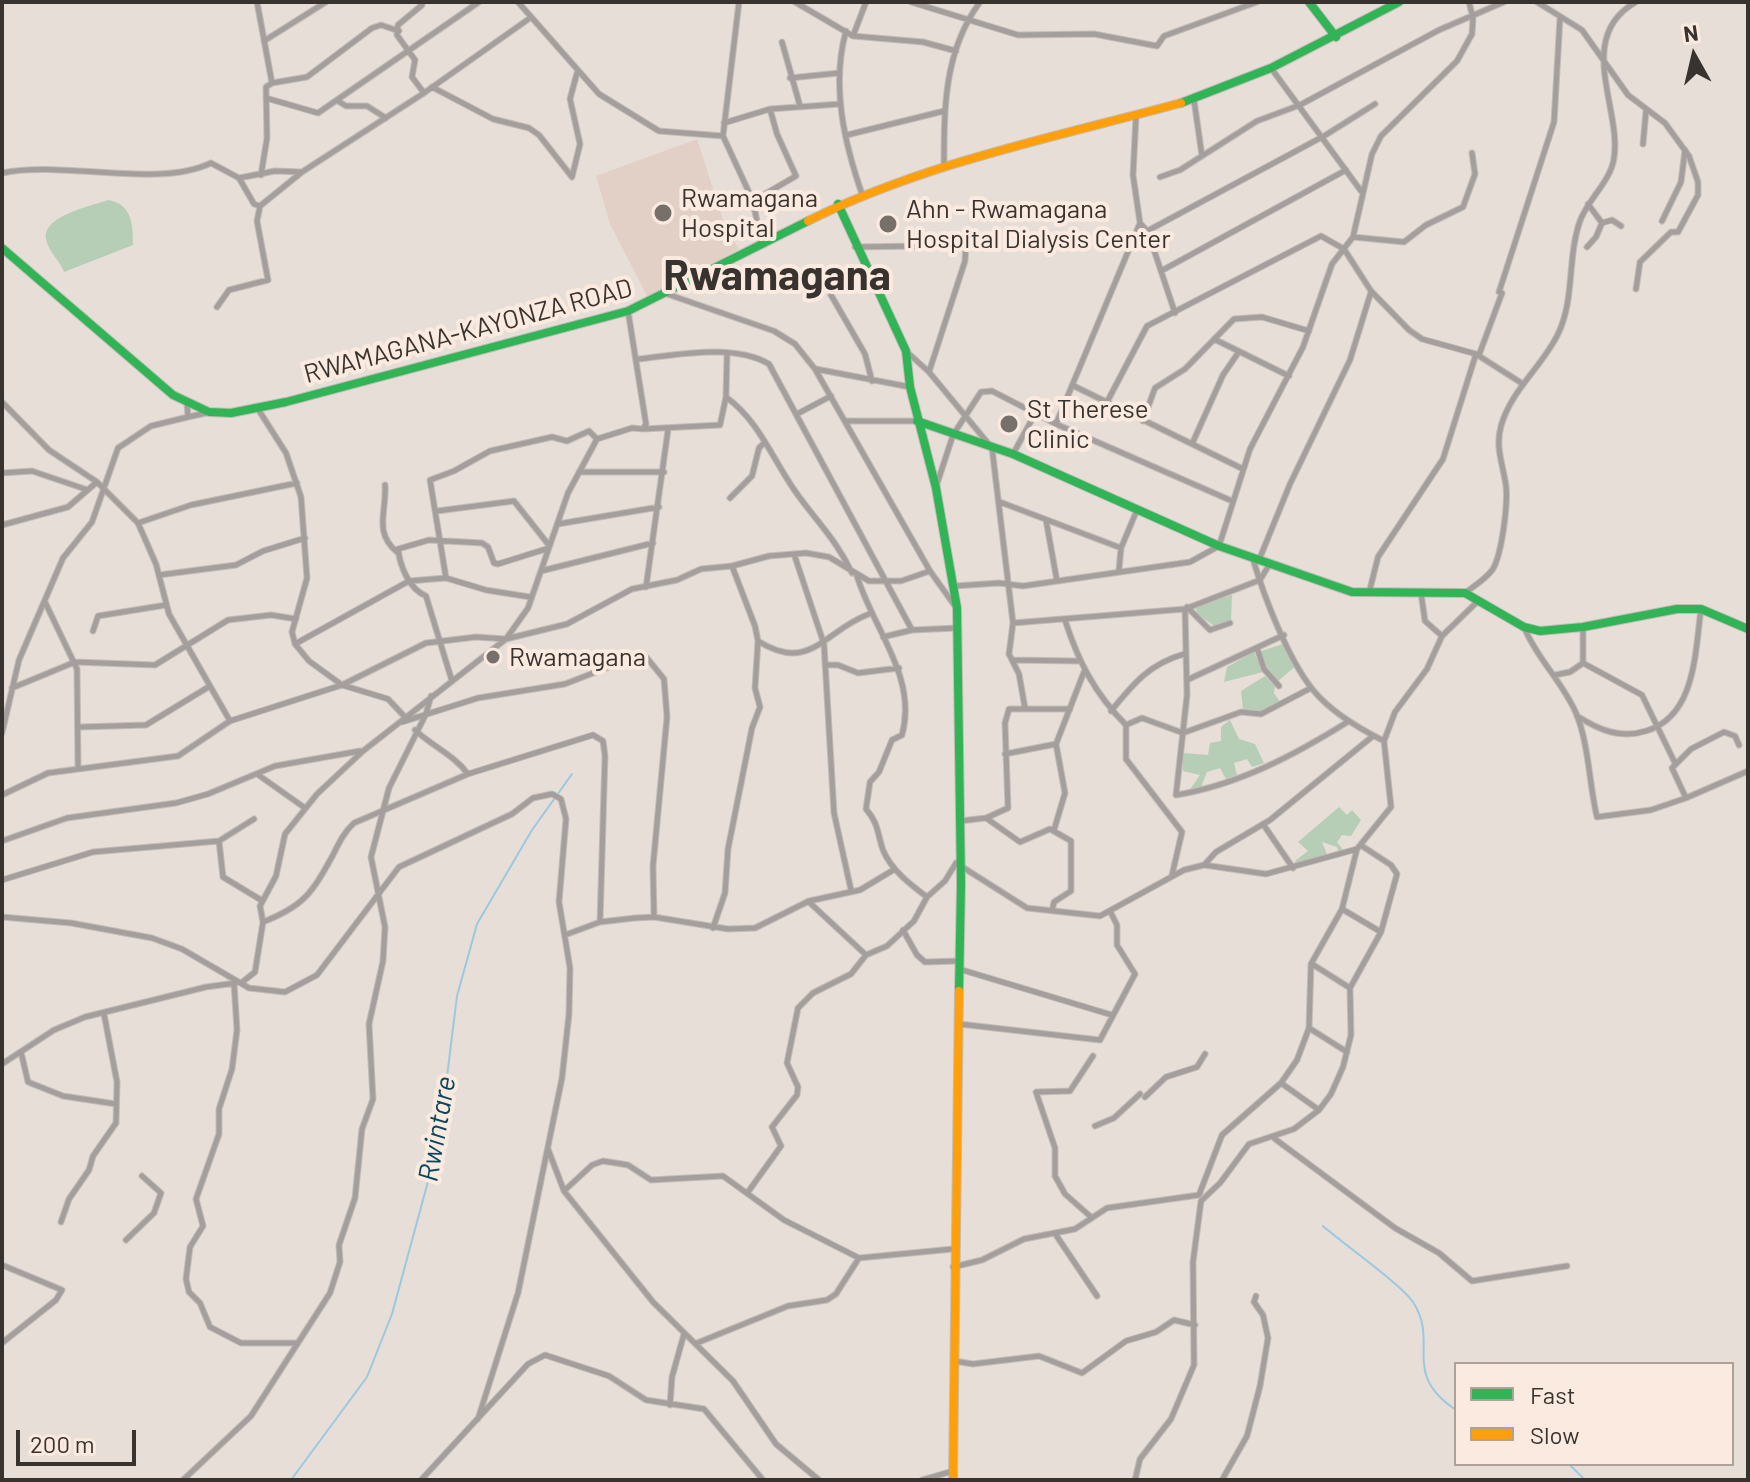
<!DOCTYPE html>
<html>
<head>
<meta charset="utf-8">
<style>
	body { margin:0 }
	#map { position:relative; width:1750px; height:1482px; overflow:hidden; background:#e8ded8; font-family:Barlow,sans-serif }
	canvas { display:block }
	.frame { position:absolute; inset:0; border:4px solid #39332f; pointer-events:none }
	.legend { position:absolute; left:1454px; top:1362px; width:280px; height:104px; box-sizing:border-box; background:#fbeadf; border:2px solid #ada199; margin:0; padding:10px 14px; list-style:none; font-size:24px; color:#39332f }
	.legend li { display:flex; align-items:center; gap:16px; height:40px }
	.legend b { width:40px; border:2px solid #ada199 }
	.north { position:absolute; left:1654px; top:16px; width:80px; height:80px; -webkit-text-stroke:6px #fbeadf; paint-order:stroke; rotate:352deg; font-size:22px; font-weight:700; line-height:32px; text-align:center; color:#39332f }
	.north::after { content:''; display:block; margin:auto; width:28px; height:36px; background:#39332f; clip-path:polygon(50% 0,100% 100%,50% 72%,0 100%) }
	.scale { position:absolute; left:16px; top:1430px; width:120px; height:36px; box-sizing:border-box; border:4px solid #39332f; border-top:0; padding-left:10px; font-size:24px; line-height:28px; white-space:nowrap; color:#39332f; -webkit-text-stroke:6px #fbeadf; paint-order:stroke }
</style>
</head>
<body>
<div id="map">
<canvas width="1750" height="1482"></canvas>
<div class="frame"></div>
<ul class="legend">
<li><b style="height:10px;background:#30b455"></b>Fast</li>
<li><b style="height:10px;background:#ff9f0a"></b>Slow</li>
</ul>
<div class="north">N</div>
<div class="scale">200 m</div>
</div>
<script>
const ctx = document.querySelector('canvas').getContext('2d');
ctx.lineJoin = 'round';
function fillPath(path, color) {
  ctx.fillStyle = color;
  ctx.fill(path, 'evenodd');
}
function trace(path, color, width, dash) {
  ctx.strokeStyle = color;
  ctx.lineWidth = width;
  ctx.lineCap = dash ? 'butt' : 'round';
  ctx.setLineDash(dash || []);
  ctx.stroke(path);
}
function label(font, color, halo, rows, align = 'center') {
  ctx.font = font + ' Barlow,sans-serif';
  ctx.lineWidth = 8;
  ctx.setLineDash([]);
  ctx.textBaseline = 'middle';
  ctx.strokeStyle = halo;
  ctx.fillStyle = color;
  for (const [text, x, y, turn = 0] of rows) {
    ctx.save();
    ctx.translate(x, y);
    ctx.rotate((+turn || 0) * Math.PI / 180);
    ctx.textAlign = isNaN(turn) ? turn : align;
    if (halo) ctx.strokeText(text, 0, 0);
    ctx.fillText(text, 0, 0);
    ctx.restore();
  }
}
fillPath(new Path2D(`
	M697 139 725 226 739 249 648 298 610 224 596 176Z`), '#e2d0c6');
fillPath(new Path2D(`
	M108 200C132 204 133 224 133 245L64 272C61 262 49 253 46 239 42 216 91 206 108 200Z
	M1232 595 1231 620 1216 627 1197 614 1196 607 1200 604Z
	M1283 644 1297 665 1278 681 1266 669 1261 651Z
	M1254 652 1263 672 1224 682 1227 667Z
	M1265 676 1275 686 1274 693 1281 703 1260 713 1243 710 1241 691Z
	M1230 720 1239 739 1255 744 1264 763 1252 767 1247 759 1234 763 1237 775 1226 779 1220 768 1207 772 1201 787 1189 791 1200 775 1183 771V753L1208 755 1210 743 1221 741V727Z
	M1339 807 1347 815 1352 810 1361 820 1351 836 1342 835 1337 842 1344 851 1339 854 1337 847 1322 842 1329 859 1293 868 1296 860 1308 851 1298 842Z`), '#b6cdb6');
trace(new Path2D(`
	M1323 1226C1342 1243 1402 1285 1413 1302 1440 1343 1400 1373 1456 1410
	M1569 1464 1585 1480
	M291 1480 367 1377 392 1314 439 1141 457 996 477 924 532 830 572 774`), '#9ac9df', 2);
const street = new Path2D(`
	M257 2 272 83 266 87 267 138 261 175
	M518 2 599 94 659 131 723 136
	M739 2 723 136 753 201 761 242
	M795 2 853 36 923 42 956 51
	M911 2 1018 35 1094 34 1157 46 1164 36 1257 2
	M1537 2 1582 30 1628 95 1665 123 1689 156 1698 182V195L1678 232H1671L1640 262 1636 289
	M422 5 398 25 397 35 415 60 412 77 424 93
	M846 31C831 85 844 142 862 194
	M853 36 866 2
	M264 41 326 2
	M782 42 800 106
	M1271 68 1361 191
	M790 78 839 73
	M272 83 307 77 372 28 381 25 399 31
	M432 87 493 119 529 128 539 135 572 177 580 144 570 99 577 73
	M266 98 318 113 479 2
	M1194 100 1202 156
	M338 101 346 106H367L386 118
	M724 123 770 109 840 104
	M847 135 944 111
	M1643 144 1646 111
	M944 166C944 108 944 51 980 2
	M2 173C63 160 157 189 211 163L239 178 254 204 260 206 257 221 268 280 229 290 217 307
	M1160 177 1180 170 1257 121 1300 105 1439 30 1504 2
	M239 178 275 171 302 172 424 93 530 18
	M753 201 796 176 777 134 770 109
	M1588 204 1602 223
	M260 206 302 172
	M1662 221 1681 182 1685 150
	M1140 223 1148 232 1175 313
	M1136 237 1324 136 1375 104
	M1353 237 1404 242 1426 225 1463 207 1475 174 1472 153
	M855 247 921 246 960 237 966 241 965 261 929 372
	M1587 247 1596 237 1602 223 1612 220 1621 226
	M1161 271 1346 170
	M667 294 774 331 795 344 815 369 930 571 955 606
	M831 295 865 354 872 381
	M1214 339 1289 376
	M907 352 929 372 992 448 1013 623 1185 609 1260 580 1269 565
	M638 359C676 355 734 343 769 364L912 630
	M816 369 910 387
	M1072 385 1243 469
	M726 397C759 421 772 458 795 491 816 521 836 539 852 573
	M2 402 49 450 97 482 138 523 156 564 169 614 230 721
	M1107 402 1147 326 1321 236 1344 249 1371 291 1409 330 1422 339 1476 354 1523 384
	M258 409 286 453 301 497 307 578 292 632 295 644 309 661 342 685 388 699 405 717
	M797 414 831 396
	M188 417 206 413
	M846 421H917
	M1143 421 1155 388 1185 369 1234 319 1262 317 1309 331
	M1056 424 1232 501
	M643 429 720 425 726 397 727 354
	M1192 444 1223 375 1238 353
	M1013 454 1035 414
	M579 472H664
	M2 473 32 471 88 490
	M937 484 953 435 981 392 992 391 1056 424 1140 223 1133 175 1136 117
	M385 485C387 511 373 532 397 552
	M730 498 752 476 759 448 764 443
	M1000 502 1121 548
	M437 511 514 501 548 544
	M1046 520 1057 581
	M138 523 191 505 297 483
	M558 524 659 507
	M2 525 68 507 97 482
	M794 554 824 644 834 813 851 890
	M1253 559C1264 597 1288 659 1313 690 1331 712 1358 728 1384 741
	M1259 560 1290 484 1350 360 1371 292
	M1119 570 1121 548 1137 510
	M541 571 653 543
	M159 575 236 565 263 551 305 538
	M857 576C873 629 918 677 902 735L892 740 879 772 870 782 866 809C879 824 877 833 883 850 891 870 911 885 927 897
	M446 578 430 480 454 471 490 451 552 437 567 441 589 431 597 439
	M955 586 999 583 1023 586 1190 562 1219 546 1250 449 1303 347 1332 264 1353 237 1372 154 1381 136 1457 61 1472 34 1473 18 1469 2
	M646 587 668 430
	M1369 593 1378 557 1443 459 1476 354 1479 355 1502 293 1499 292 1554 122 1560 18
	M1421 593 1425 621 1442 636
	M1465 593C1474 586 1486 579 1493 569 1502 553 1508 504 1506 486 1503 464 1495 448 1501 426 1511 390 1542 367 1558 334 1575 299 1567 258 1580 221 1588 199 1611 181 1614 158 1622 109 1574 37 1636 2
	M45 602 77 669 78 767
	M1187 607 1210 630 1230 623
	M1185 609 1187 695 1176 795C1238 785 1295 755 1349 721
	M1065 620C1078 661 1095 694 1126 725L1142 718 1183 733 1241 712 1261 714 1311 688
	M1013 623 1009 654 1019 674 1025 708
	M1524 627C1537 659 1562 681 1576 713 1589 744 1589 784 1597 817L1651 810 1686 798
	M1583 627V663L1642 695 1675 763
	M93 631 98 616 166 605
	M883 637 912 630 957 628
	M758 641C810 674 825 630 869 614
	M295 644 409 581 446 578 486 590 530 597
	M1257 648 1264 669 1279 686
	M1013 660 1078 661
	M825 665H838L858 673 899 668
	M1555 675 1570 672 1583 663
	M1187 680 1284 635
	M452 681 426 596C409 589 400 566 398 549L429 540 482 543 488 547 494 563 498 564 546 549
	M12 688 75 662 155 665 228 620 271 615 296 619
	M1111 711C1133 684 1149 664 1184 654
	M1577 716C1599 730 1620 739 1646 731 1696 716 1695 652 1701 609
	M402 722 478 698 565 684 637 656 647 658 664 679 667 717 653 866 654 917
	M1126 725V759L1182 832 1172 875
	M80 727 146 725 210 686
	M415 730C432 746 454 755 468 774
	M2 733 19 660 63 558 92 522 118 448 151 426 188 417 187 403
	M1739 745 1735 736 1724 732 1691 749 1672 768 1686 798 1748 771
	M1005 754 1056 744
	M257 774 305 808
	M2 795 48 773 178 756 230 721 342 685 426 643 476 637 506 639 567 624 632 589 677 580 701 569 732 566 769 556 806 553 829 557 869 581H901L930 571
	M986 818 1020 842 1050 829 1071 841V891L1054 902 1052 911
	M960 821 986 818 1008 808 1005 723 1009 709H1070
	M1263 824 1293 868
	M1054 830 1065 793 1056 744 1084 672
	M2 841 67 818 176 803 208 794 275 766 360 751
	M219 841 223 877 261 900
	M1204 865 1216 852 1270 820 1373 736
	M2 880 93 852 219 841 254 819
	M809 902 866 955
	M1342 909 1381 932
	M2 917 71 923 152 938 182 949 249 988 285 992 317 975 399 867 512 814 533 798 552 794 561 799 566 819 559 902 570 968 569 1014 562 1078 518 1293 478 1419
	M263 922C304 906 312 893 333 855 339 843 344 832 354 823L468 774 593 735 603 741 605 756 600 922
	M713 928 725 893 728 849 752 728 760 707 755 688 758 641 755 626 732 566
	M903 930 917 955 925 962 959 961
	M565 935 600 922 635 918 654 917 728 929 755 928 809 901 860 890 895 869
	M1312 964 1350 988
	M959 969 1112 1015
	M234 983 237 1030 232 1069 219 1109V1134L196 1199 203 1226 190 1247 186 1279 189 1292 200 1303 210 1327 241 1343H297
	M241 983 255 972 263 922 260 906 276 876 285 834 317 794 363 751 506 639 528 608 568 493 597 439 632 428 643 429 646 424 628 311
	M959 1024 1100 1040 1135 974 1117 945V925L1111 913
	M1309 1028 1347 1052
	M21 1052 28 1082 63 1096 116 1104
	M2 1064 54 1030 85 1017 206 987 236 983
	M1281 1083 1319 1110
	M1145 1097 1166 1077 1197 1067 1205 1054
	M1095 1126 1114 1118 1140 1094
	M1275 1139 1395 1228 1439 1253 1472 1281 1567 1266
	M548 1149 564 1191 653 1302 733 1381 776 1444 819 1480
	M564 1191 592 1165 603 1161 628 1165 651 1180 723 1176 784 1220 859 1258 953 1249
	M748 1192 781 1146 772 1127 797 1095 798 1087 787 1063 798 1008 813 993 851 974 866 955 887 946 914 921 927 897 945 881 956 863 1027 908 1100 916 1184 870 1204 865 1266 874 1357 849 1391 807 1384 741 1395 712 1427 669 1442 636 1478 601
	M1091 1217 1065 1194 1055 1176V1148L1036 1092 1070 1091 1093 1056
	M61 1222 69 1199 89 1170 93 1156 116 1123 117 1082 104 1014
	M1056 1235 1097 1296
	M126 1240 154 1213 161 1193 142 1176
	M2 1265 62 1290 56 1300 2 1343
	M953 1267 982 1260 1024 1239 1075 1229 1107 1208 1199 1195 1222 1135 1281 1083 1297 1060 1309 1028 1311 964 1342 909 1357 849
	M697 1343 788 1306 827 1300 836 1294 859 1258
	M954 1361 973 1364 1039 1356 1082 1373 1126 1341 1156 1332 1174 1320 1195 1325
	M670 1405 672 1377 684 1334
	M183 1480 251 1416 330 1293 340 1262 339 1245 355 1198 362 1129 373 1099 369 1024 383 961 385 927 371 857 389 788 426 714 431 696
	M421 1480 528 1364 545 1355 609 1376 646 1400 704 1409 763 1480
	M922 1480 953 1471
	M1135 1480 1140 1459 1171 1419 1194 1365 1193 1262 1201 1201 1220 1183 1249 1144 1294 1129 1319 1110 1331 1094 1343 1067 1351 1035 1350 988 1381 932 1397 874 1391 865 1362 846
	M1222 1480 1247 1436 1260 1386 1268 1338 1263 1315 1254 1302 1256 1296`);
const fast = new Path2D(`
	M1309 2 1336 37
	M1181 103 1271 68 1399 2
	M838 204 906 351 910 387 936 488 957 608 961 884 959 991
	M2 248 173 395 209 412 231 413 286 402 628 311 808 221
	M917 421 1013 454 1219 546 1352 592 1465 593 1524 627 1540 631 1583 627 1677 609H1701L1748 629`);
const slow = new Path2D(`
	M808 221C924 163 1055 137 1181 103
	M953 1480 959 991`);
trace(street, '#c3bdb8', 7);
trace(fast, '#c3bdb8', 10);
trace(slow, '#c3bdb8', 10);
trace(street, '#a49f9d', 5);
trace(fast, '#30b455', 8);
trace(slow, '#ff9f0a', 8);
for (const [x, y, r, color] of [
	[663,213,10,"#766f6a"],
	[888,224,10,"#766f6a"],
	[1009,424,10,"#766f6a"],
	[493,657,8,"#766f6a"]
]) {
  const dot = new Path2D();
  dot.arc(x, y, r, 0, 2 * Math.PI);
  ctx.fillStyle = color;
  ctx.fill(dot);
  trace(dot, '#fbeadf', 3);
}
label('26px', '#39332f', '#fbeadf', [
	["Rwamagana",681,198],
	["Hospital",681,228],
	["Ahn - Rwamagana",906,209],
	["Hospital Dialysis Center",906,239],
	["St Therese",1027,409],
	["Clinic",1027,439],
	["Rwamagana",509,657]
], 'left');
label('26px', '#39332f', '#fbeadf', [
	["RWAMAGANA-KAYONZA ROAD",468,331,-15]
]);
label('italic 28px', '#08465d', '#fbeadf', [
	["Rwintare",437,1129,-80]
]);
label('bold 42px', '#39332f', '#fbeadf', [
	["Rwamagana",777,276]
]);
</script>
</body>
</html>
